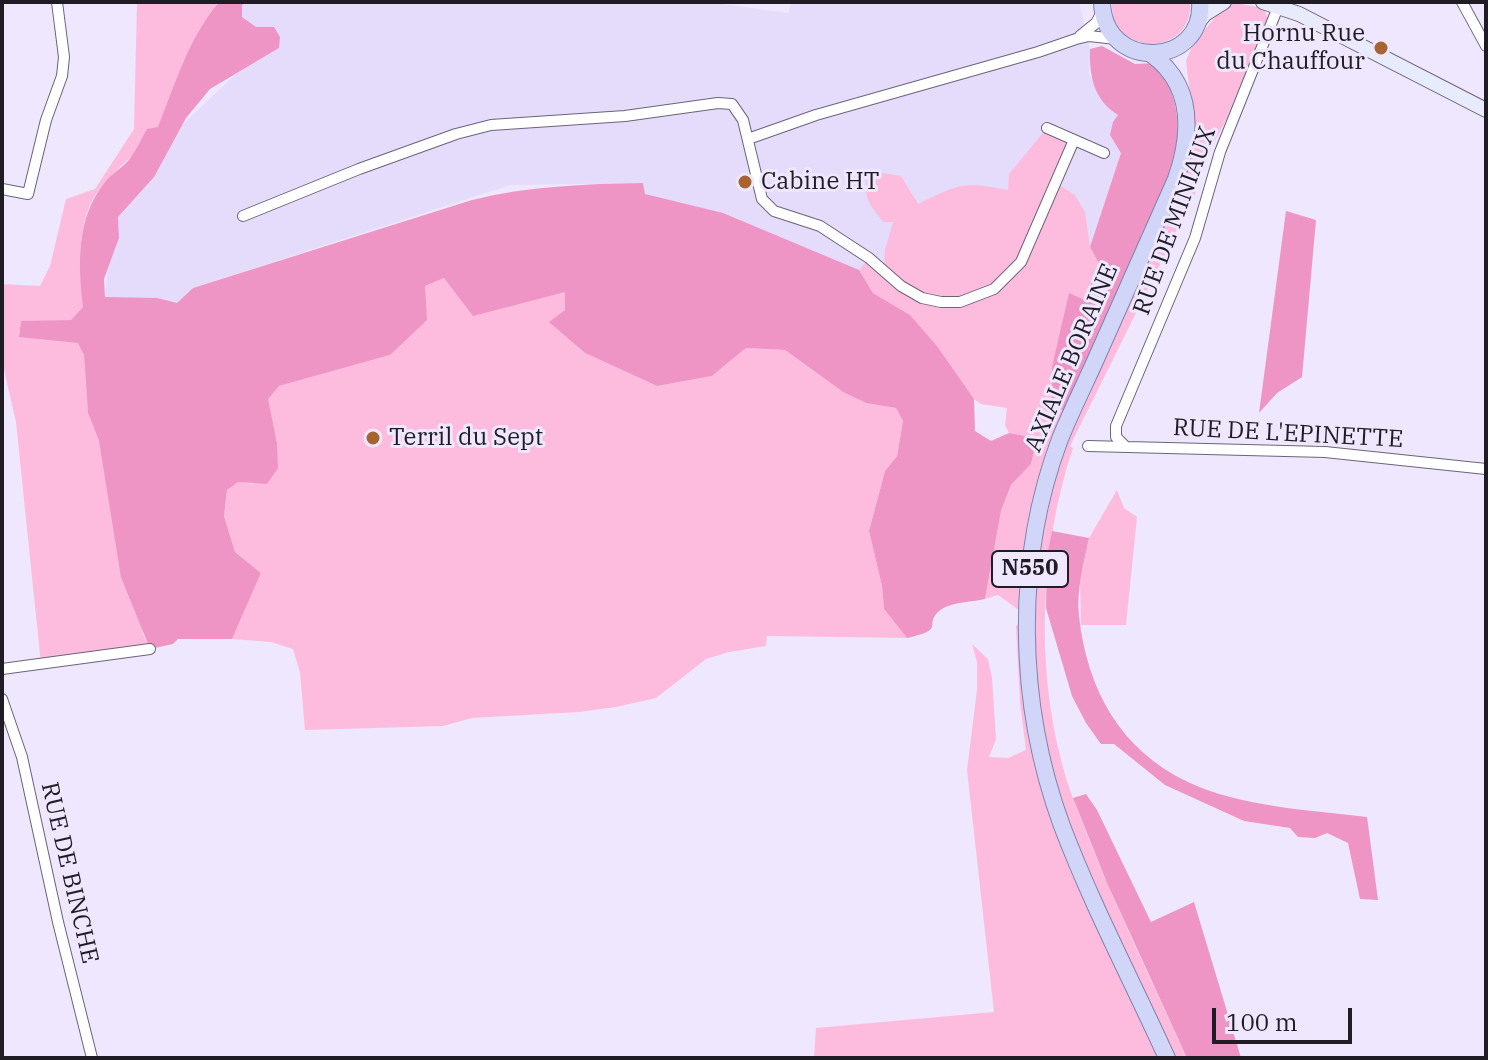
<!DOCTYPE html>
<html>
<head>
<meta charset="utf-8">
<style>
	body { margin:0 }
	#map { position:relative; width:1488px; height:1060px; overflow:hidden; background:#eee7fe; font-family:"IBM Plex Serif",serif }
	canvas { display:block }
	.frame { position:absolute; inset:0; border:4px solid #1f1c25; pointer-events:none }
	.scale { position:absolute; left:1212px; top:1008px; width:140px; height:36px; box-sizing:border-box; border:4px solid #1f1c25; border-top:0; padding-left:10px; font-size:24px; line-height:28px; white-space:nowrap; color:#1f1c25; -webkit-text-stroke:6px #eee7fe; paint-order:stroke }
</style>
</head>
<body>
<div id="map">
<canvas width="1488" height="1060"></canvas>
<div class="frame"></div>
<div class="scale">100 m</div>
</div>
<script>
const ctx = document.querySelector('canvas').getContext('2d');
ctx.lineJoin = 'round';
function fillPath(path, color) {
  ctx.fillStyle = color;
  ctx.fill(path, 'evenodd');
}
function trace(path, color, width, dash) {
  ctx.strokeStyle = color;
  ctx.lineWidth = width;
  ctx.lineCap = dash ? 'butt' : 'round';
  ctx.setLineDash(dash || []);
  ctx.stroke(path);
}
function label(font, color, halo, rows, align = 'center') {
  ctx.font = font + ' "IBM Plex Serif",serif';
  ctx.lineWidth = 6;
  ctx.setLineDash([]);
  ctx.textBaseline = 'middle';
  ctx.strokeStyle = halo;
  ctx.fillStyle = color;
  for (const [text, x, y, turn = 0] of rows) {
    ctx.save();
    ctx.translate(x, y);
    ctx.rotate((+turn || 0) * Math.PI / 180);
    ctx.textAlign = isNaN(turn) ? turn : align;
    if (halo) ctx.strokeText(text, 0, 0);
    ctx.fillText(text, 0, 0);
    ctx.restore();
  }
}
fillPath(new Path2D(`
	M246 2H707L788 13 792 2H1079L1090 49 1089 74 1118 115 1121 153 1090 247 1046 405 974 399 882 289 645 194 643 183 510 185 193 288 177 304H104L108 269 119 238 118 217 147 185 182 125 236 74 279 48 242 17V5Z`), '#e5dbfa');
fillPath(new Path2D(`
	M137 2H219C188 38 180 83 160 124 154 136 120 167 109 178 75 209 78 265 84 306L71 320 21 322 19 336 79 343 84 355 88 413 99 441 143 634 150 649 41 664 16 422 2 361V284L40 286 50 266 66 199 95 189 134 129Z
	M1112 2H1190C1194 57 1109 59 1112 2Z
	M1234 3 1264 8 1268 19 1227 118 1209 152 1195 194 1070 446 1073 448C1040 546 1035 666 1063 767 1070 794 1082 820 1092 847 1121 918 1155 988 1187 1058H814L816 1028 994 1012 967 770 977 690V662L972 644 988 659 992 678 996 739 989 757 1008 758 1026 750 1020 703 1016 626 1027 616 998 595 985 599 1001 511 1011 485 1031 464 1037 438 1009 433 1005 425 1007 408 981 404 974 399 937 346 910 315 873 293 859 270 869 258 884 270 885 250 893 222H884C868 205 862 194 869 171L901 176 918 204C959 184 962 181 1008 190L1009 174 1047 128 1074 140 1056 183 1075 195 1085 212 1090 247 1100 264 1083 299 1069 293 1053 367 1052 402 1063 411 1053 438 1142 275 1187 172 1195 136 1186 61 1193 44 1217 15Z
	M444 278 458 294 565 291V310L550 322 585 353 657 386 712 376 746 348 785 350 843 392 866 403 896 408 903 421 897 456 885 471 869 531 882 586 884 609 907 638 767 636 766 646 729 652 706 659 656 698 616 707 579 712 472 718 443 726 305 730 300 672 293 649 271 642 232 639 261 573 235 552 224 516 227 490 238 481 253 484 277 443 267 399 279 386 390 355 425 286Z
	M1117 490 1124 508 1137 517 1126 625H1081L1080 582 1089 538Z`), '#fdbcdd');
fillPath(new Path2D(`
	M219 2H246L242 5V17L256 27H274L280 37 279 48 210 89 186 118 154 177 118 217 119 238 104 279 105 297 157 298 177 303 193 288 472 200C528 186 585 184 643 183L645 194 723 213 859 270 873 293 910 315 937 346 974 399 975 431 991 441 1009 433 1037 438 1031 464 1011 485 1001 511 985 599C972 602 950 602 939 611 923 626 947 629 907 638L884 609 882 586 869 531 885 471 897 456 903 421 896 408 866 403 843 392 785 350 746 348 712 376 657 386 585 353 549 322 565 310V292L473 316 444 278 425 286 427 320 390 355 279 386 268 399 277 443 278 468 267 484 238 482 227 490 224 516 235 552 261 573 232 639H178L173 644 150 649 121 577 99 441 88 413 84 355 78 343 19 337 21 321 71 320 83 307C78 264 76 218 105 182 111 174 121 169 128 161 136 151 141 140 147 129L158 127C175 85 189 37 219 2Z
	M1102 46 1135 64 1155 63C1181 97 1181 131 1173 171L1063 411 1052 402V367L1069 293 1083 299 1100 265 1090 247 1121 153 1110 135 1113 122 1118 115C1094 100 1089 76 1090 49Z
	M1286 211 1316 220 1302 377 1277 393 1259 413Z
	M1052 531 1089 538C1084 563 1076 590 1079 616 1087 689 1120 750 1188 782 1241 807 1309 810 1367 817L1378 900 1360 899 1348 843 1327 833 1315 838 1298 837 1290 828 1244 821 1165 785 1114 744H1101L1086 723 1072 696 1046 608 1047 557Z
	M1086 794 1097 810 1151 922 1194 902 1241 1058H1187L1107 883 1073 798Z`), '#ee95c5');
const street = new Path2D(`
	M1462 2 1486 46
	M1080 36 1096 23 1102 12
	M1047 128 1104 153
	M748 139 816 115 1038 52 1076 39 1089 36 1116 39
	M2 189 28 194 46 120 62 76 64 57 57 2
	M243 216 359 169 456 134 491 125 625 116 718 103 732 104 743 120 762 199 774 211 820 226 869 258 901 286 922 298 941 302H960L994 289 1021 262 1074 140
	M1124 445 1116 437V426L1195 238 1220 152 1278 7
	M1088 446 1325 452 1486 469
	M2 669 150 649
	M2 699 22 757 58 922 92 1058`);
const secondary = new Path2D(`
	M1263 2 1299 14 1486 110
	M1196 25 1205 14 1224 2`);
const primary = new Path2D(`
	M1102 2C1104 73 1205 67 1200 2
	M1151 54C1194 85 1192 133 1176 179 1151 236 1125 293 1100 350 1087 380 1072 409 1060 439 1014 561 1017 704 1062 826 1092 905 1132 981 1167 1058`);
trace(street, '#6b6479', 12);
trace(secondary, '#6b6479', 16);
trace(primary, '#7f83ac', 18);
trace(street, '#fff', 10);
trace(secondary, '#e8ebfc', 14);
trace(primary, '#d1d6f9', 16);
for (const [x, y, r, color] of [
	[1381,48,8,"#a66530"],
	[745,182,8,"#a66530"],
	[373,438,8,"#a66530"]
]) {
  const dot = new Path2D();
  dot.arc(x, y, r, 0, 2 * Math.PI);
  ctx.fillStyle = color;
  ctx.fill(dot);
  trace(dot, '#eee7fe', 3);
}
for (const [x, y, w] of [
	[1030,569,76]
]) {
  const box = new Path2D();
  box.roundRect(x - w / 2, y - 18, w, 36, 6);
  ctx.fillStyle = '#eee7fe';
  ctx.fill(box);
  trace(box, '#1f1c25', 2);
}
label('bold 22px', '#1f1c25', null, [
	["N550",1030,569]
]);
label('24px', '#1f1c25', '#eee7fe', [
	["Hornu Rue",1365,34,"right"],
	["du Chauffour",1365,62,"right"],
	["Cabine HT",761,182],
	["Terril du Sept",389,438]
], 'left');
label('24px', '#1f1c25', '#eee7fe', [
	["RUE DE MINIAUX",1175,221,-70],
	["AXIALE BORAINE",1072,358,-67],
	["RUE DE L'EPINETTE",1288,434,3],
	["RUE DE BINCHE",69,873,77]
]);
</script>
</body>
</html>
